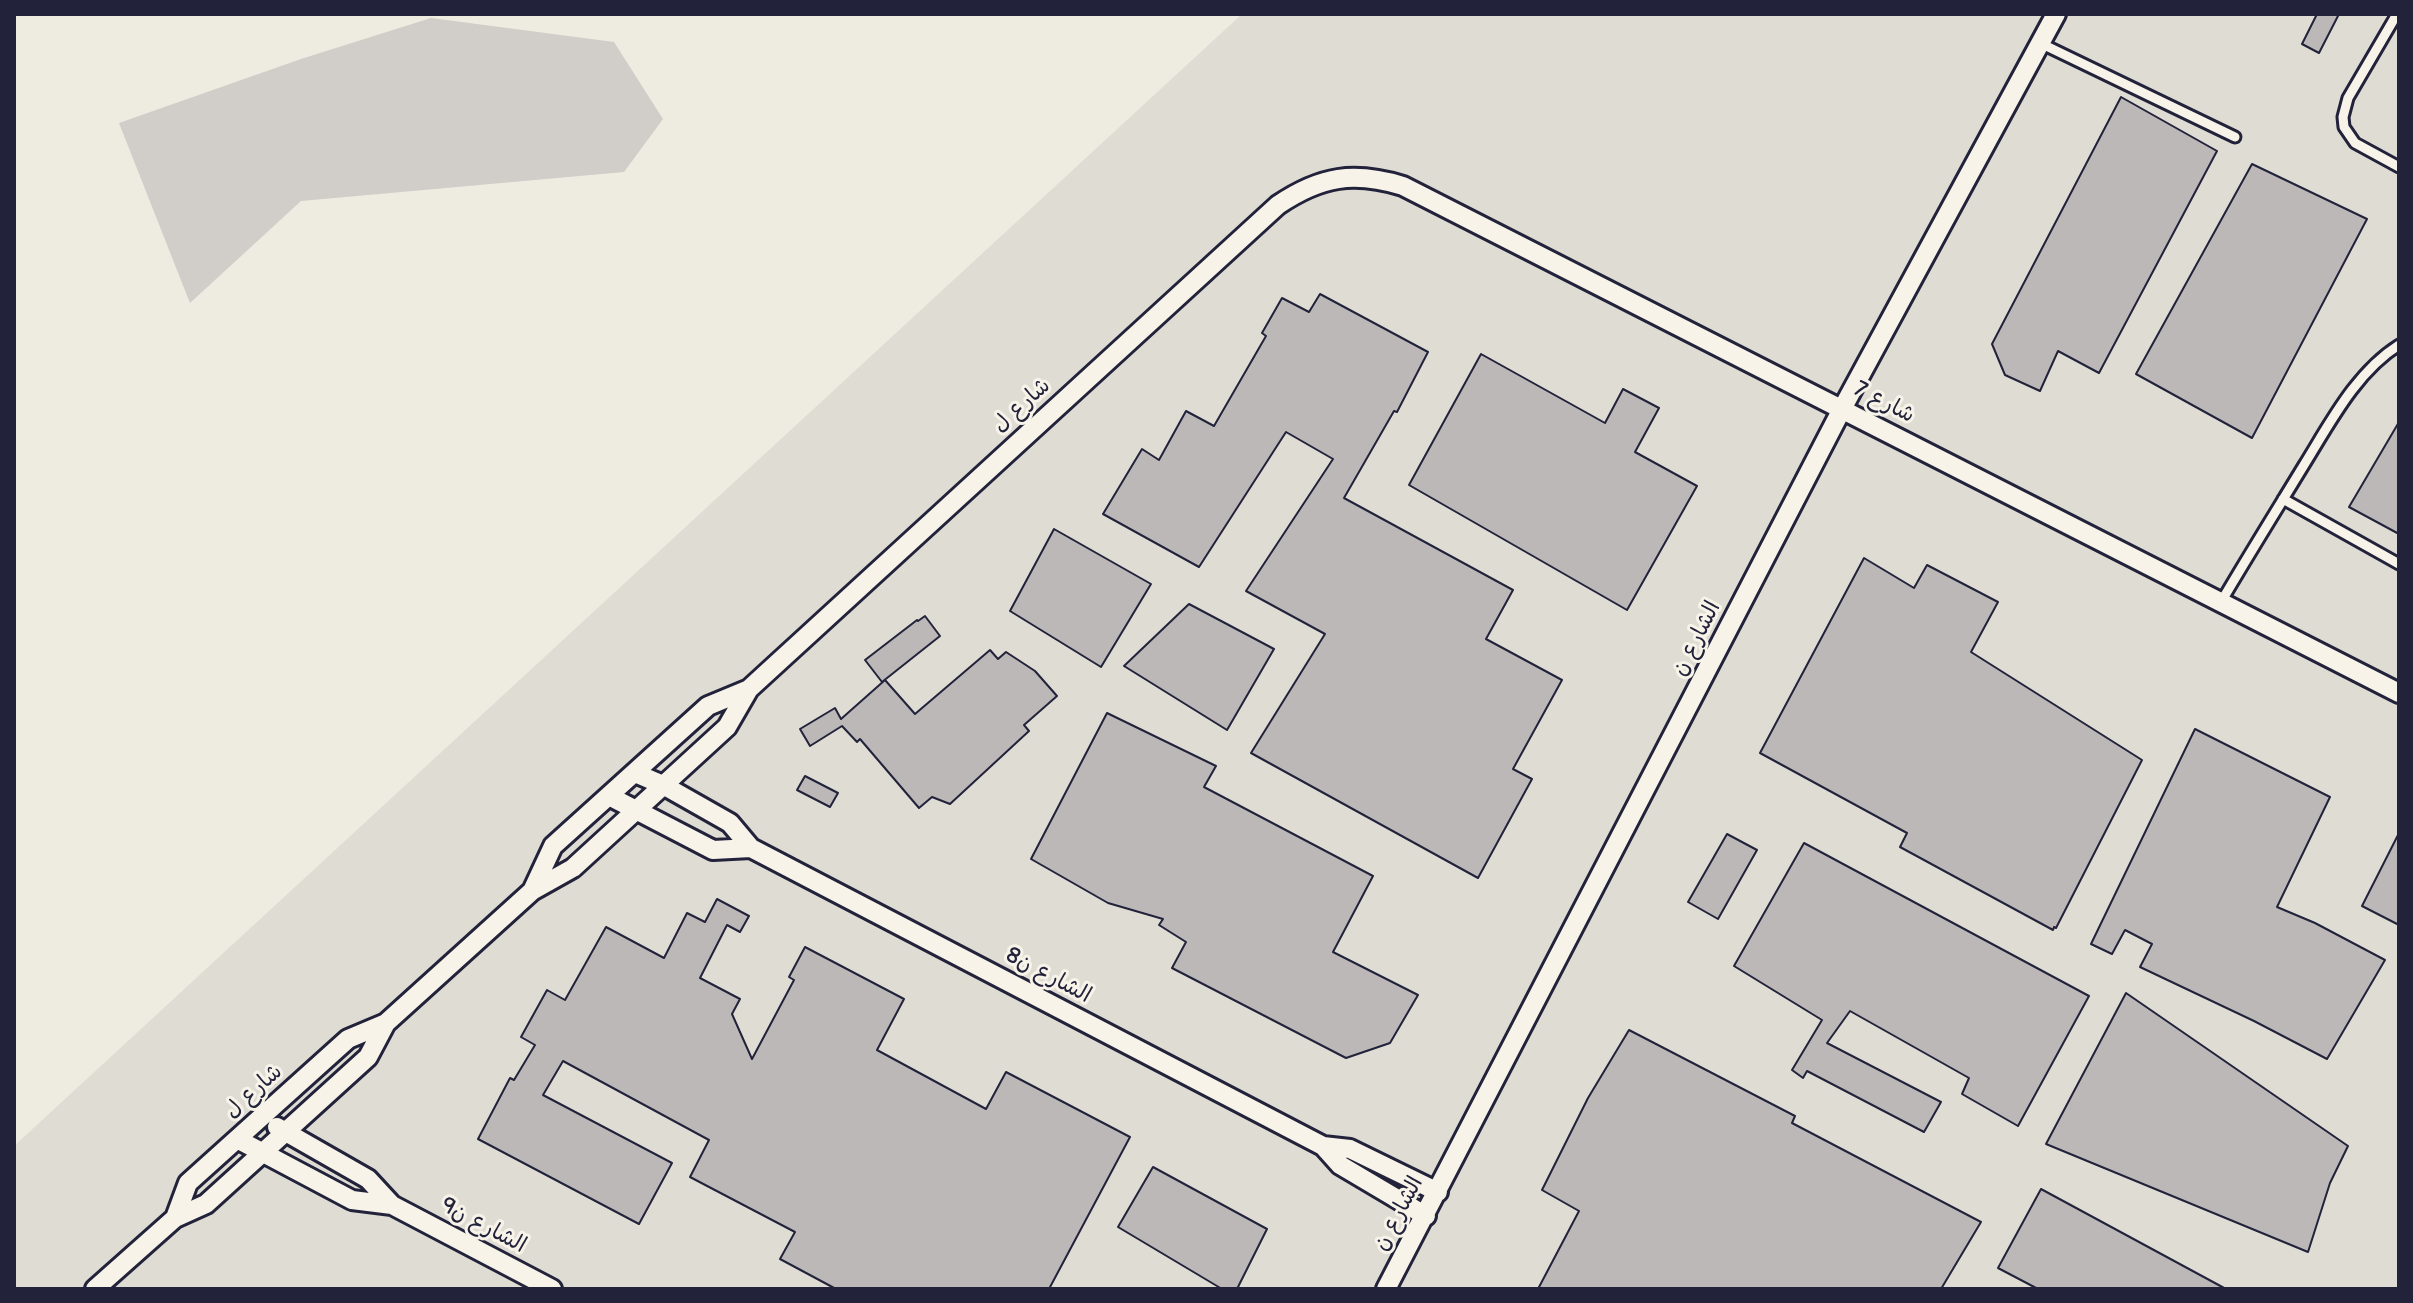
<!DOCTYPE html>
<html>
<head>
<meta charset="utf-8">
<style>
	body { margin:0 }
	#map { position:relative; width:2413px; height:1303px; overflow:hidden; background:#eeebe1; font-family:"Balsamiq Sans",sans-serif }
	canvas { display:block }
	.frame { position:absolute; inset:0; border:16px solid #22223b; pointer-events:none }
</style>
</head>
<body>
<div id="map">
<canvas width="2413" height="1303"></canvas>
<div class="frame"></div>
</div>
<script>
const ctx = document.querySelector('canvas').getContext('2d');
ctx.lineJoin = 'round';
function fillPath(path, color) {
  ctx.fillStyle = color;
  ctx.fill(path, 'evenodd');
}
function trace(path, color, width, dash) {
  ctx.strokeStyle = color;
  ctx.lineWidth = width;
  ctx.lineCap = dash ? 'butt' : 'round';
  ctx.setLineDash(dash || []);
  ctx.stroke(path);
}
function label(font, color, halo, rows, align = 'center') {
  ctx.font = font + ' "Balsamiq Sans","Playpen Sans Arabic",sans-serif';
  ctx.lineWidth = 6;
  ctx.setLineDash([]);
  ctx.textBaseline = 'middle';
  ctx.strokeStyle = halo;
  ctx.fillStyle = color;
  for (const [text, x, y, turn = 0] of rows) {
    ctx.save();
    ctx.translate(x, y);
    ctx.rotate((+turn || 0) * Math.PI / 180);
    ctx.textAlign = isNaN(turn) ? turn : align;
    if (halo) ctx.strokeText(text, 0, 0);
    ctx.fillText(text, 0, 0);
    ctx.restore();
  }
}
fillPath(new Path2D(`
	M1242 14H2399V1289H14V1146Z`), '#dfdcd4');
fillPath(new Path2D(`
	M431 18 614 42 663 119 624 172 301 201 190 303 119 123 301 59Z`), '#d1cdc9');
const building = new Path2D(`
	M2317 14H2339L2319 53 2302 44Z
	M2121 97 2217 151 2099 373 2058 351 2040 391 2005 375 1992 344Z
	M2252 164 2367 219 2252 438 2136 374Z
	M1320 294 1428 352 1397 412 1394 411 1344 498 1513 590 1486 639 1562 680 1513 769 1532 779 1478 878 1251 753 1325 634 1246 591 1333 459 1286 432 1199 567 1103 514 1142 449 1159 460 1186 411 1214 426 1266 336 1262 333 1282 298 1309 312Z
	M1481 354 1605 423 1623 389 1659 408 1635 452 1697 486 1627 610 1409 485Z
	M2399 422V534L2349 507Z
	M1054 529 1151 584 1101 667 1010 611Z
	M1864 558 1914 588 1927 565 1998 602 1971 652 2142 760 2056 928 2054 927 2053 930 1900 847 1907 833 1760 753Z
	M1189 604 1274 649 1227 730 1124 666Z
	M925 616 940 636 882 682 865 660 917 620 918 621Z
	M990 650 998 659 1006 652 1035 671 1057 696 1024 725 1029 731 950 804 932 797 919 808 860 739 857 742 842 726 810 746 800 729 835 708 841 719 885 680 915 714Z
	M1107 713 1216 766 1204 787 1373 876 1333 952 1418 995 1390 1043 1346 1058 1172 968 1186 942 1159 925 1163 919 1108 903 1031 859Z
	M2195 729 2330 797 2277 907 2315 923 2385 960 2327 1059 2254 1021 2140 967 2152 944 2125 930 2112 954 2091 944Z
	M805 776 838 793 830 807 797 790Z
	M2399 833V925L2362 906Z
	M1727 834 1757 850 1718 919 1688 902Z
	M1804 843 2089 996 2018 1126 1962 1094 1969 1078 1850 1011 1827 1043 1941 1102 1924 1132 1807 1071 1803 1078 1792 1070 1822 1020 1734 966Z
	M717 899 749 916 740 932 727 925 700 978 740 999 732 1014 752 1059 794 980 789 977 805 947 904 999 877 1050 986 1109 1006 1072 1130 1137 1049 1289H836L780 1259 795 1232 690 1177 709 1140 563 1061 543 1095 672 1163 639 1224 478 1139 510 1078 514 1080 535 1045 521 1037 547 990 565 1000 606 927 664 958 687 913 705 922Z
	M2126 993 2348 1146 2330 1183 2308 1252 2046 1144Z
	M1629 1030 1795 1116 1792 1123 1981 1222 1941 1289H1538L1579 1211 1542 1190 1588 1098Z
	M1153 1167 1267 1229 1237 1289H1222L1118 1227Z
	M2041 1189 2226 1289H2038L1998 1268Z`);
fillPath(building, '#bbb8b7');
trace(building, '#22223b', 2);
const service = new Path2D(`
	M2397 14 2348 98 2343 117 2344 127 2355 143 2399 167
	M2040 43 2235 137
	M2283 499 2399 564
	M2221 602C2248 556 2276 511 2304 465 2330 423 2356 372 2399 345`);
const minor = new Path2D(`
	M635 773 663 785 730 823 751 848 1323 1146 1340 1165 1426 1216
	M609 796 713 850 751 848
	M532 891 553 846 708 706 749 689
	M277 1127 368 1179 392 1205 552 1289
	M237 1139 352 1200 392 1205
	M1323 1146 1350 1149 1438 1192
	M175 1218 188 1183 348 1039 386 1023 532 891 573 868 727 727 749 689 1278 205C1321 176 1354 171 1403 186L2399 693
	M95 1289 175 1218 206 1204 368 1057 386 1023
	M1386 1289 1842 409 2056 14`);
trace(service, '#22223b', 15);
trace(minor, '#22223b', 24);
trace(service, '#f7f3e8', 9);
trace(minor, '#f7f3e8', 18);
label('22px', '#22223b', '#f7f3e8', [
	["شارع 7",1884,403,27],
	["شارع ل",1022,406,-42],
	["الشارع ن",1697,639,-63],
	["الشارع ن8",1048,976,28],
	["شارع ل",254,1092,-42],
	["الشارع ن",1399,1214,-62],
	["الشارع ن9",483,1226,28]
]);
</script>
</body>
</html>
